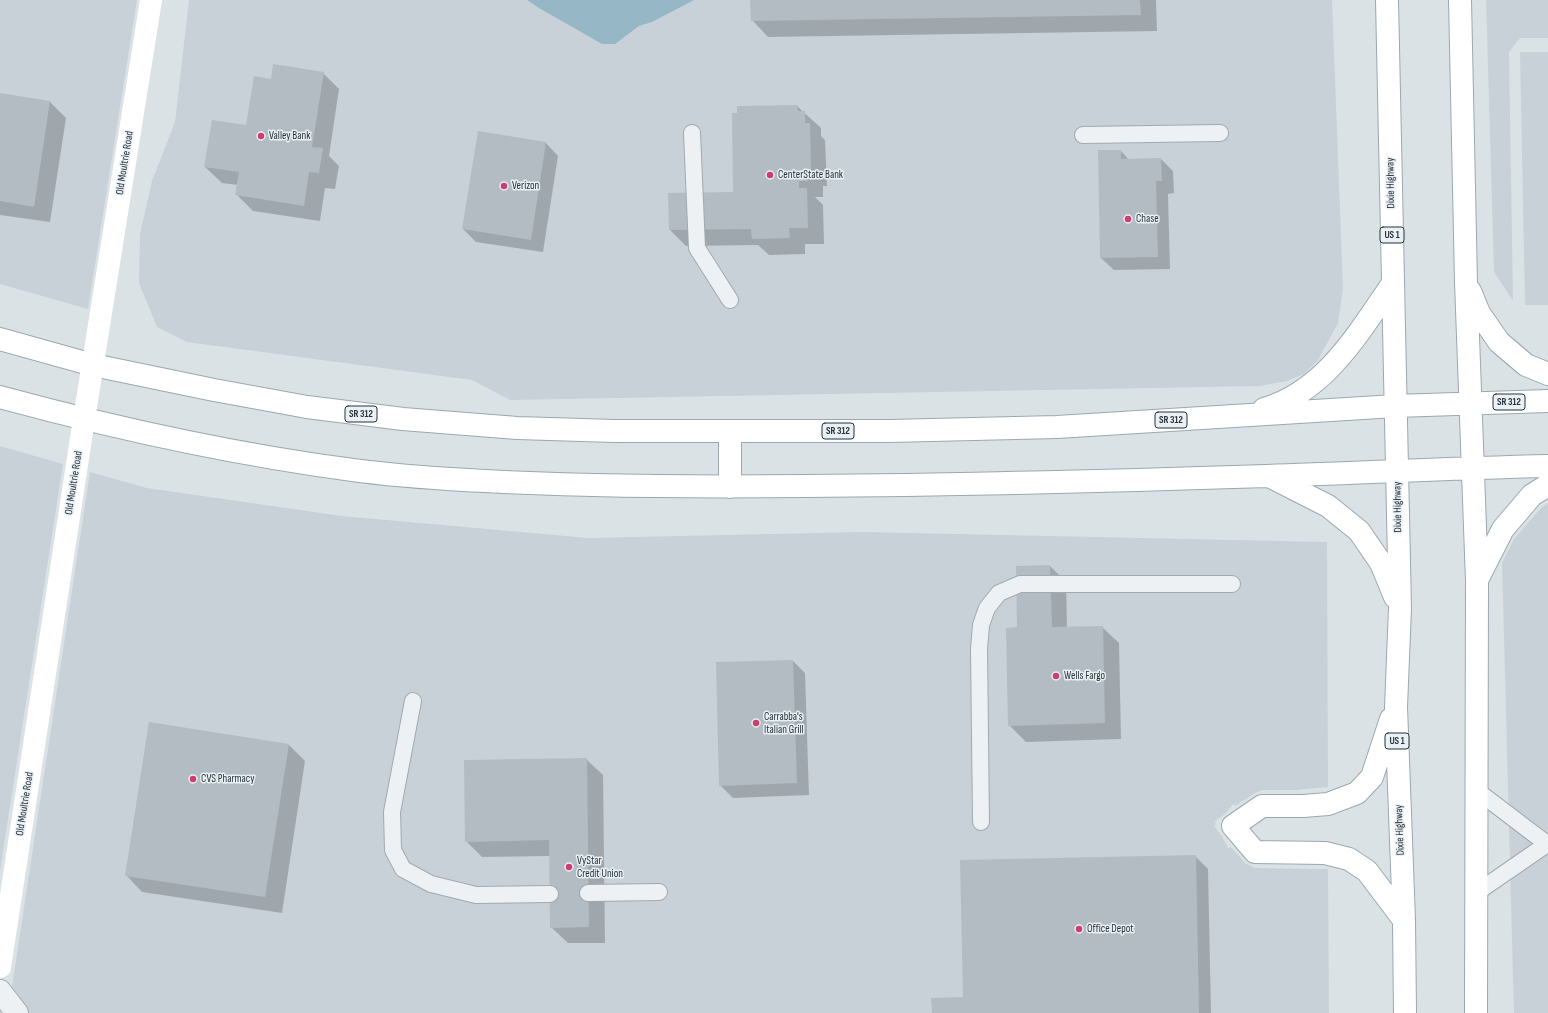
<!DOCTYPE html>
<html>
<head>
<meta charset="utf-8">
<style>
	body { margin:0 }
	canvas { display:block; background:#dbe2e6 }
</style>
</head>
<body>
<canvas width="1548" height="1013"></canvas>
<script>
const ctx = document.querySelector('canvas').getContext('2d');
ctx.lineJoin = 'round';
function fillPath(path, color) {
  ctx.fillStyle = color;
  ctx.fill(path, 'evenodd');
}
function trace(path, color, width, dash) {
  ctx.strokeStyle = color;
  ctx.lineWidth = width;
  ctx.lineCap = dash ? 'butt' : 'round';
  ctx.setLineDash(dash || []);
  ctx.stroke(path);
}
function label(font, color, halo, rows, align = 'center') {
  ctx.font = font + ' "Sofia Sans Condensed",sans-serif';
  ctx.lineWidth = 3;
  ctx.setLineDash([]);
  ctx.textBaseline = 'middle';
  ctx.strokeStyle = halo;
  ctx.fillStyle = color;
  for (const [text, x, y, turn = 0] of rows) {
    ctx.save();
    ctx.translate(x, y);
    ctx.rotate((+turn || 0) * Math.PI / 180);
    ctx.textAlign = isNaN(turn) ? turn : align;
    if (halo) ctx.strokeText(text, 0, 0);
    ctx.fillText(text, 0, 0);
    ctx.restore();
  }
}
fillPath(new Path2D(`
	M0 0H137L88 309 0 284Z
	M189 0H1332L1343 289 1338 323 1318 360 1304 374 1287 381 1260 386 510 400 472 380 187 342 157 327 139 283 140 234 152 181 175 122Z
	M1486 0H1548V38H1520L1509 52 1513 301 1494 272Z
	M1520 52H1548V305H1525Z
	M0 446 63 464 0 871Z
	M90 472 147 488 342 516 588 538 863 532 1327 542 1328 787 1296 790H1262L1255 793 1235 806 1233 804 1225 814 1215 821 1216 824 1214 826 1222 836 1228 848 1231 847 1245 863 1255 868 1328 869 1329 1013H8Z
	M1548 503V1013H1514L1502 563 1514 539 1541 508Z`), '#c9d1d8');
fillPath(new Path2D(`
	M527 0H694L652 22 639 26 615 44H602L539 8Z`), '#96b7c6');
fillPath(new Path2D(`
	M751 0H1156L1157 31 768 37 752 20Z
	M323 73 339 89 329 156 339 166 335 189 325 188 320 221 253 211 236 194 238 185 222 183 205 167 247 126 271 80Z
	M0 94 50 102 66 118 50 222 0 215Z
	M797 106 821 128V136L825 140 827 186H823V197H815L823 205 824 244H805V254L769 255 758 245 686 246 670 230 734 193Z
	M479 132 546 143 558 156 543 252 476 242 463 229Z
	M1121 151 1129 160 1161 159 1173 171 1174 193 1168 194 1170 269 1114 270 1101 258Z
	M1050 566 1066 582 1067 628 1102 627 1119 643 1121 739 1026 742 1009 725 1018 628 1017 567Z
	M793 661 805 673 809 795 733 798 720 785Z
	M149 723 289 745 305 761 282 913 142 892 126 875Z
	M586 759 603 775 605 943H568L551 927 550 856 482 857 466 841Z
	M1195 856 1208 869 1211 1013H933L964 998Z`), '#0003');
fillPath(new Path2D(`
	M750 0H1140L1141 15 751 21Z
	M273 64 324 72 312 147 323 148 319 173 309 172 304 206 235 195 239 172 204 167 212 120 246 125 254 76 271 79Z
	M0 93 50 101 34 207 0 201Z
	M797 105 798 111H805V123H810L811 170H807L808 181H799V188H807L808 228H789L790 238 752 239 751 229 669 230 668 193 733 192 732 113H737V106Z
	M478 131 546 142 531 240 462 229Z
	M1098 150H1121V159L1161 158 1162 181H1156L1158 257 1100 258Z
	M1050 565 1052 627 1103 626 1105 723 1008 726 1006 628 1017 627 1016 566Z
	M793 660 797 783 719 786 716 662Z
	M149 722 289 744 265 897 125 876Z
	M587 758 589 927 550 928 549 840 465 842 464 760Z
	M1196 855 1199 1013H932L931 998 963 997 960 860Z`), '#b3bcc2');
const service = new Path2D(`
	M692 133 697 248 730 300
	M1083 135 1220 133
	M413 701 392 812 393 850 403 869 431 884 476 895 550 894
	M1476 790 1547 844 1476 893
	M981 822 979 649 981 625 987 608 999 593 1020 584H1232
	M588 893 659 892`);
const tertiary = new Path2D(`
	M0 991 17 1013`);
const primary = new Path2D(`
	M1387 0 1400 608 1396 707 1404 920 1405 1013
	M1460 0 1466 282 1477 581 1476 1013
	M1470 291 1479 313 1499 342 1526 365 1548 374
	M0 339 93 365 214 390 307 407 403 419 517 428 614 431H890L1057 427 1395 406 1548 401
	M0 397C118 429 238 455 360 471 401 476 443 479 485 481 592 487 698 487 805 486 959 485 1113 481 1267 476 1360 473 1454 468 1548 466
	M1264 409C1326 391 1359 332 1393 283
	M730 431V487
	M1269 476 1328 506 1359 531 1381 563 1395 597
	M1477 580 1503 529 1532 495 1548 485
	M1391 719 1372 777 1357 793 1328 804 1303 806H1262L1233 826 1255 852 1325 853 1349 859 1367 871 1404 920`);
trace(service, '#a1aab0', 18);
trace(tertiary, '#a1aab0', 24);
trace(primary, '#9ba8b1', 24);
trace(service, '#eef1f4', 16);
trace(tertiary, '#eef1f4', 22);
trace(new Path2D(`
	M0 967 84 419 151 0`), '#fff', 22);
trace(primary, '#fff', 22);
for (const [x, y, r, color] of [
	[261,136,4,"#cd3e70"],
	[770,175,4,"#cd3e70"],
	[504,186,4,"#cd3e70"],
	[1128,219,4,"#cd3e70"],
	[1056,676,4,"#cd3e70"],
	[756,723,4,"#cd3e70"],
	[193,779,4,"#cd3e70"],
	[569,867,4,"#cd3e70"],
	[1079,929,4,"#cd3e70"]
]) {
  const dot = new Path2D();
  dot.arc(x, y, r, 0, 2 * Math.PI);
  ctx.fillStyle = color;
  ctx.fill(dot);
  trace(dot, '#eaf0f4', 1.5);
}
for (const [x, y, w] of [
	[1392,235,24],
	[1509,402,32],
	[361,414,32],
	[1171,420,32],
	[838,431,32],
	[1397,741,24]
]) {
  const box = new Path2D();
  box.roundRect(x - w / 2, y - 8, w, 16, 3);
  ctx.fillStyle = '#eaf0f4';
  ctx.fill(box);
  trace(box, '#25323c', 1);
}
label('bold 10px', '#25323c', null, [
	["US 1",1392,235],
	["SR 312",1509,402],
	["SR 312",361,414],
	["SR 312",1171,420],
	["SR 312",838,431],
	["US 1",1397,741]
]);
label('11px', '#25323c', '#eaf0f4', [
	["Valley Bank",269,136],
	["CenterState Bank",778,175],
	["Verizon",512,186],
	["Chase",1136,219],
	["Wells Fargo",1064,676],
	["Carrabba's",764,717],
	["Italian Grill",764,730],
	["CVS Pharmacy",201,779],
	["VyStar",577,861],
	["Credit Union",577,874],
	["Office Depot",1087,929]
], 'left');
label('11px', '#25323c', '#eaf0f4', [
	["Old Moultrie Road",125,163,-81],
	["Dixie Highway",1391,183,-91],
	["Old Moultrie Road",74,483,-81],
	["Dixie Highway",1398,507,-91],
	["Old Moultrie Road",25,804,-81],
	["Dixie Highway",1400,830,-92]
]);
</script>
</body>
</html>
